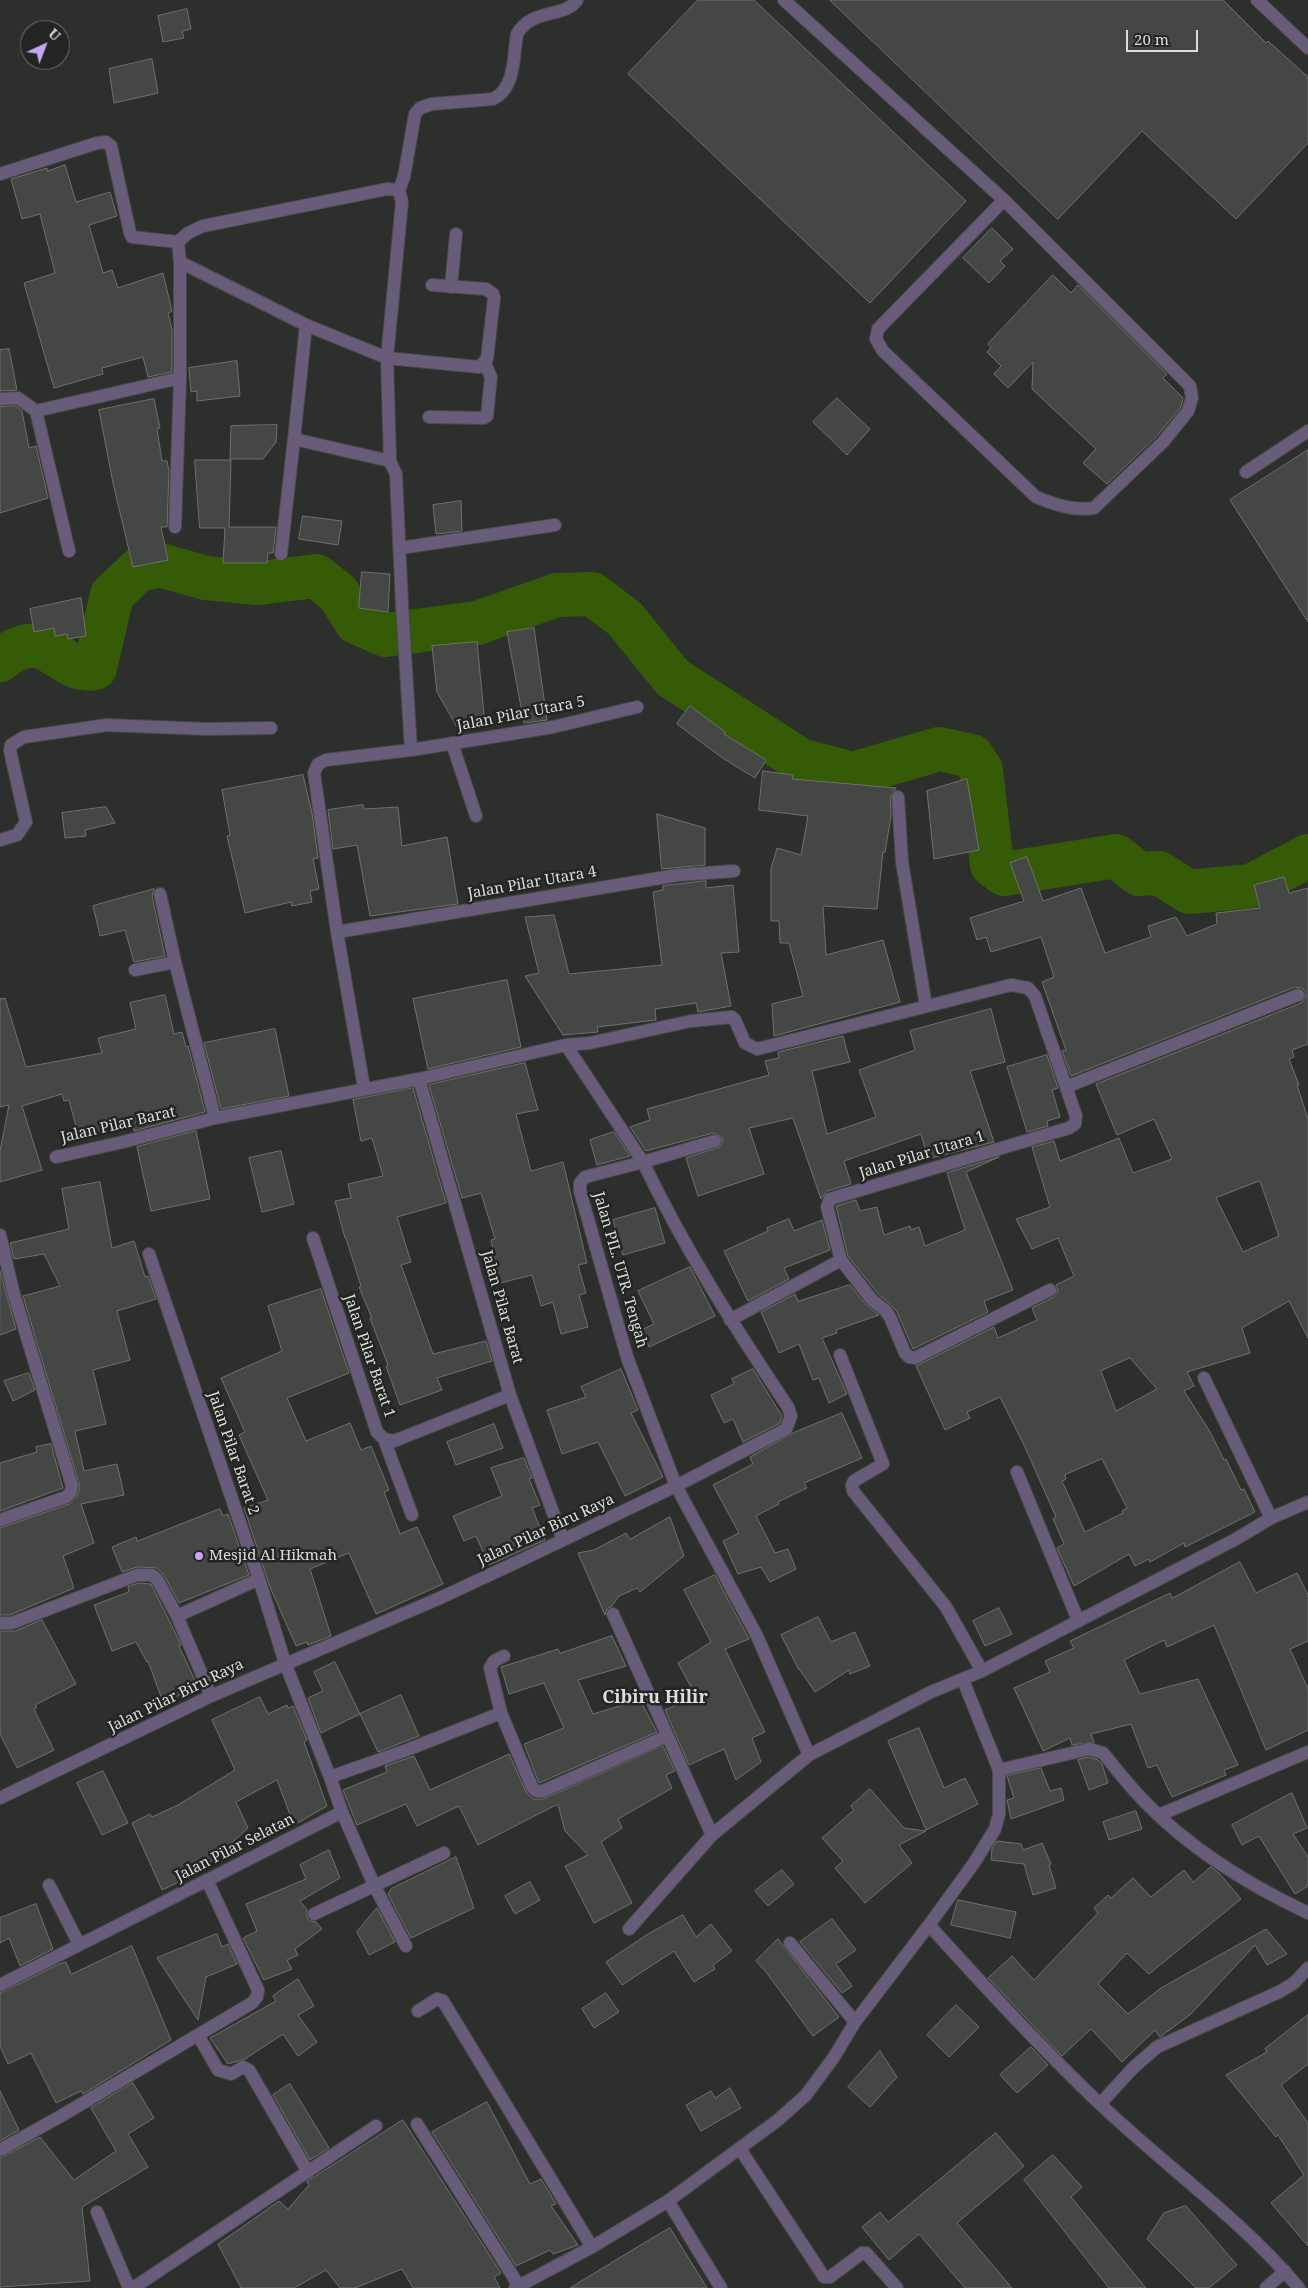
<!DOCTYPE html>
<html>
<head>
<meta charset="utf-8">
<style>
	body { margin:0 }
	#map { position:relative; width:1308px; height:2288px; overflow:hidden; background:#2d2f2c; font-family:"Noto Serif",serif }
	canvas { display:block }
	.north { position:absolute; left:20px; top:20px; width:50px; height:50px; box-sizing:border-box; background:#232522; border:1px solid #6d6f6c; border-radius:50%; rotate:43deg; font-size:14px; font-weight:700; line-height:20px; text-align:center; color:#dddedc }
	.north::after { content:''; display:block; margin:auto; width:18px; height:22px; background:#c6a6f0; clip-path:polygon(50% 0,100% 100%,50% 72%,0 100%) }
	.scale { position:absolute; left:1126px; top:30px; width:72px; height:22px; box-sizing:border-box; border:2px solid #dddedc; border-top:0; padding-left:6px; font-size:15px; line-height:18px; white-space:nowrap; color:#dddedc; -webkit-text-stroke:4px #232522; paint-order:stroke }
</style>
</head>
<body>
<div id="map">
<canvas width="1308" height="2288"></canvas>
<div class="north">U</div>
<div class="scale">20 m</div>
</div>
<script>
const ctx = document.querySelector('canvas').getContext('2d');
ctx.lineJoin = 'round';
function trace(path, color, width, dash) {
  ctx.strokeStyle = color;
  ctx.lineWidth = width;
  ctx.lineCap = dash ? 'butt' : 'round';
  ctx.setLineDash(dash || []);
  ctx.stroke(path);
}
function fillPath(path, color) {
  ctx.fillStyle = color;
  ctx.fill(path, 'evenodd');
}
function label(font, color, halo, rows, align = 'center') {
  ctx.font = font + ' "Noto Serif",serif';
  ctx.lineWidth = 5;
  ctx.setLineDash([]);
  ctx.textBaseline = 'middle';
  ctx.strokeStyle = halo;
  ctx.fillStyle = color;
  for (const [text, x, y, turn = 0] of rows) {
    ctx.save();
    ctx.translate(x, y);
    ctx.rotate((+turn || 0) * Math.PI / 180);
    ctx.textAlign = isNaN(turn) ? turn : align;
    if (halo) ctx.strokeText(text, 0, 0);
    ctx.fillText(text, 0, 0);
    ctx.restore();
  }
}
trace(new Path2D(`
	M0 660C49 621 57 675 95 668L112 595 138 570 160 565 206 578 258 583 316 576 338 593 356 622 385 635 477 623 557 595 592 594 624 618 673 678 800 760 853 774 939 749 972 756 981 770 992 865 1004 874 1116 856 1139 874 1159 873 1189 892 1251 886 1308 856`), '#355b07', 44);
const building = new Path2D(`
	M698 0H754L966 201 870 303 628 74Z
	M830 0H1223L1266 43 1268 41 1308 77V143L1236 219 1142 131 1058 219Z
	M187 9 191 29 182 31 184 38 163 42 158 16Z
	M152 59 158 93 114 103 109 69Z
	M65 165 76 202 110 192 117 216 89 225 103 273 112 270 118 288 163 273 172 311 168 313 172 330V372L148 377 143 357 102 368 103 374 54 388 24 283 55 273 40 214 22 219 11 179 47 168V171Z
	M992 228 1013 249 1000 261 1005 266 989 283 963 258Z
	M1053 275 1071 293 1078 285 1167 374 1163 378 1183 398 1181 407 1157 436 1107 484 1083 463 1096 449 1032 389 1033 362 1008 388 994 374 1001 366 987 352 991 348 988 344Z
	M9 349 17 390 0 391V350Z
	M237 361 240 396 197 401V391L191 392 189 368Z
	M837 398 870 429 847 455 813 422Z
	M154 399 160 428 157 429 162 461H167L169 471 167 527H161L168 560 133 567 113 483 99 410Z
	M16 406 22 411 29 448 36 446 48 498 0 513V407Z
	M277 425 276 442 263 459H230L231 426Z
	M1308 450V622L1230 500Z
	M195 460H231L229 527H276L273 553H268L267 563H223L225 528H200Z
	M461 501 462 531 436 534 433 505Z
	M303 516 342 521 338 545 299 539Z
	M362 572 390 574 388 612 359 608Z
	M81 598 86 636 68 639 67 634 55 636 54 628 34 632 30 609Z
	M534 628 547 720 524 723 507 632Z
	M477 642 485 724 457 727 437 692 432 646Z
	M690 706 725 732 724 734 766 760 755 778 721 757 677 724Z
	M763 771 793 775 792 779 896 788 890 797 891 816 885 852H883L877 909 823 906 826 955 883 940 900 1002 774 1036 772 1004 803 996 789 943H780L779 921H771V869L777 848 801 855 808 816 759 810Z
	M303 775 312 813 318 858 313 859 319 889 310 891 312 902 292 906 291 902 245 913 227 836 230 835 222 790Z
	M967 779 979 850 934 859 927 791Z
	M363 805 364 809 398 807 402 846 447 837 458 904 370 916 357 845 333 849 328 810Z
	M106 807 115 823 85 830 86 836 65 838 62 813Z
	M657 814 705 828V865L662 869Z
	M1027 857 1043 901 1081 888 1105 953 1151 937 1148 926 1176 917 1187 936 1217 924 1216 913 1260 908 1254 885 1284 877 1289 893 1308 888V1044L1292 1050 1294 1057 1289 1059 1299 1085H1297L1308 1119V1338L1289 1301 1242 1328 1250 1353 1187 1372 1194 1386 1184 1391 1209 1430 1224 1460 1226 1459 1241 1490 1244 1489 1255 1512 1185 1547 1184 1543 1150 1562 1149 1559 1135 1566 1129 1554 1074 1586 1057 1548 1064 1544 1053 1519 1056 1517 1025 1447 1000 1397 967 1412 970 1418 945 1430 916 1366 994 1327 998 1338 1037 1320 1032 1308 1054 1297 1058 1291 1056 1285 1074 1276 1058 1238 1032 1249 1016 1219 1050 1207 1032 1147 1054 1141 1060 1161 1119 1138 1133 1173 1172 1159 1154 1119 1117 1135 1096 1084 1301 1003 1306 996 1303 988 1295 987 1071 1076 1062 1051 1066 1050 1042 982 1054 977 1041 937 991 952 986 937 977 940 970 918 1024 901 1010 863ZM1260 1181 1279 1236 1243 1252 1216 1198ZM1130 1358 1157 1389 1116 1411 1101 1371ZM1102 1459 1127 1508 1122 1511 1123 1513 1085 1532 1062 1481 1066 1479 1065 1475Z
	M706 881V888L733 885 739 952 721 953 731 1006 698 1012 696 1003 655 1009 656 1020 597 1027 598 1032 563 1035 525 976 539 973 525 917 554 915 569 974 662 965 653 892 663 890V886Z
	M154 889 152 896 165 956 134 962 125 930 100 936 93 906Z
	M507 980 521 1047 428 1069 413 999Z
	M165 995 174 1034 182 1032 186 1047 188 1046 205 1112 134 1131 133 1124 79 1138 69 1100 64 1101 62 1094 22 1106 42 1170 0 1182V1151L9 1105 0 1107V999L5 998 26 1067 102 1053 98 1038 136 1029 130 1003Z
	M991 1009 1005 1062 970 1071 994 1142 928 1159 921 1134 844 1161 851 1184 827 1191 821 1199 793 1118 749 1128 764 1174 698 1196 686 1158 720 1147 723 1142 721 1136 713 1133 646 1151 630 1127 650 1120 647 1109 769 1075 765 1061 779 1058 778 1052 843 1036 850 1062 812 1071 827 1134 876 1117 859 1070 915 1050 910 1031Z
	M275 1029 289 1096 221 1109 204 1043Z
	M1047 1055 1058 1088 1052 1090 1060 1117 1047 1121 1048 1126 1027 1132 1007 1067Z
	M525 1063 538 1110 516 1114 531 1171 563 1162 587 1263 578 1265 586 1293 579 1295 588 1327 561 1334 553 1302 541 1306 532 1275 500 1283 491 1240 495 1239 481 1193 462 1198 429 1085Z
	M413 1088 446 1203 397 1217 411 1262 401 1265 433 1354 486 1341 492 1361 437 1378 442 1390 400 1405 386 1366 388 1365 370 1318H372L359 1287 361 1286 346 1238H345L335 1201 351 1198 348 1184 383 1176 372 1138 361 1141 353 1100Z
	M196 1131 210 1199 151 1211 137 1147Z
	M614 1132 630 1156 597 1165 590 1140Z
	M281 1151 294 1204 262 1212 249 1158Z
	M999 1157 966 1172 1013 1290 984 1301 988 1312 913 1349 897 1312 890 1304 878 1294 848 1256 836 1206 856 1200 860 1211 877 1207 884 1235 910 1226 911 1230 919 1227 925 1246 965 1230 947 1173Z
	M100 1182 112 1248 134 1241 145 1277 148 1276 156 1299 117 1311 130 1360 93 1370 106 1424 75 1431 84 1471 117 1464 124 1495 81 1504 94 1543 63 1556 74 1588 10 1615H0V1528L69 1504 77 1497 80 1487 23 1296 60 1286 44 1254 14 1259 10 1243 69 1229 62 1189Z
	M655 1208 665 1243 623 1255 613 1220Z
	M789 1219 794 1231 822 1220 830 1250 784 1268 789 1279 748 1301 724 1251 768 1231 767 1228Z
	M690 1267 715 1316 649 1347 641 1330 654 1324 638 1291Z
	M0 1271 16 1329 0 1335Z
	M850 1285 866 1305 879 1315 836 1330 837 1333 822 1338 847 1394 829 1403 819 1378 813 1380 799 1344 779 1353 761 1312 795 1294 798 1301Z
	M321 1289 349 1373 287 1398 306 1441 350 1423 361 1450 371 1446 389 1490 384 1492 400 1534 417 1527 443 1584 376 1614 349 1553 310 1569 331 1636 308 1645 307 1642 296 1646 270 1587 244 1508 268 1500 239 1435 245 1432 221 1378 282 1351 268 1306Z
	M621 1369 638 1410 631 1413 663 1477 625 1496 598 1442 562 1454 547 1410 586 1397 581 1387Z
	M753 1369 782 1416 780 1423 743 1442 733 1419 724 1423 711 1395 734 1384 732 1379Z
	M29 1373 35 1390 13 1401 4 1381Z
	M842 1413 862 1458 804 1483 807 1488 778 1502 779 1504 756 1516 775 1553 788 1549 796 1569 770 1582 761 1567 738 1574 723 1541 739 1533 713 1485 753 1464 750 1457 793 1433Z
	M494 1424 503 1448 456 1465 447 1442Z
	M51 1444 63 1488 0 1511V1463L37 1452 36 1447Z
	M524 1458 532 1478 529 1479 540 1505 532 1508 545 1540 489 1565 476 1536 464 1541 453 1516 502 1496 491 1468Z
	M220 1509 223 1516 228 1514 249 1575 179 1603 164 1575 157 1568 137 1567 122 1572 112 1547 136 1537 137 1541Z
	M670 1517 684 1556 640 1592 637 1588 619 1596 612 1606 607 1609 605 1615 578 1553 594 1550 626 1533 630 1539Z
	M1240 1562 1256 1593 1297 1573 1308 1595V1641L1290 1649 1308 1689V1730L1266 1750 1214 1625 1167 1647 1164 1640 1124 1660 1140 1694 1198 1679 1238 1765 1224 1770 1226 1775 1172 1797 1157 1765 1148 1768 1131 1724 1091 1734 1094 1742 1072 1745 1070 1738 1043 1751 1014 1688 1050 1672 1045 1661 1074 1648 1070 1641 1170 1593 1172 1598Z
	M715 1575 749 1639 725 1649 765 1732 752 1738 761 1762 736 1780 724 1749 689 1765 665 1710 696 1696 678 1663 711 1642 684 1590Z
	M139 1583 151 1584 172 1626 181 1645 179 1646 198 1687 163 1702 148 1661 147 1662 136 1642 112 1651 94 1605 129 1592 128 1587Z
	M999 1608 1012 1634 985 1646 973 1621Z
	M818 1617 831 1642 855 1632 870 1666 850 1674 849 1670 815 1692 800 1670H799L781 1635Z
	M42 1620 76 1684 35 1705 37 1707 34 1709 54 1750 17 1768 0 1734V1631H15Z
	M612 1636 626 1666 578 1680 593 1714 640 1700 657 1732 539 1783 524 1744 564 1728 544 1683 509 1694 501 1667 558 1649 560 1653Z
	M335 1662 360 1714 321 1733 308 1698 323 1691 314 1672Z
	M401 1695 419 1736 378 1752 360 1714Z
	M260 1697 268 1714 287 1705 288 1708 293 1706 307 1740 304 1742 327 1806 294 1825 277 1780 236 1802 248 1828 212 1861 179 1877 181 1881 162 1890 132 1823 150 1814 152 1817 178 1805 235 1770 212 1720Z
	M919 1728 944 1788 965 1778 978 1804 926 1830 888 1741Z
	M663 1746 675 1771 666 1775 672 1788 618 1819 622 1828 601 1842 632 1903 594 1923 565 1866 588 1855 565 1831 558 1804 478 1845 459 1806 417 1826 406 1804 357 1825 343 1790 387 1772 385 1766 414 1756 430 1790 509 1754 526 1792 533 1799H543Z
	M1089 1757 1098 1760 1102 1764 1108 1783 1089 1790 1078 1760Z
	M1041 1768 1050 1791 1061 1788 1064 1800 1011 1819 1007 1800 1014 1798 1007 1776Z
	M103 1771 128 1823 102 1835 77 1783Z
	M870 1789 904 1828 926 1831 899 1845 912 1863 865 1903 835 1868 843 1861 822 1838 854 1810 851 1806Z
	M1292 1793 1307 1828 1293 1834 1308 1857V1886L1295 1894 1259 1836 1242 1845 1232 1825Z
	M1136 1811 1142 1829 1109 1840 1103 1822Z
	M997 1841 1021 1844 1023 1850 1042 1843 1051 1864 1049 1865 1056 1888 1033 1895 1024 1864 991 1860 992 1849Z
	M329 1850 340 1878 300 1901 307 1910V1918L310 1921 316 1922 322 1929 295 1949 298 1955 287 1960 292 1969 264 1980 243 1938 257 1931 246 1904 306 1879 300 1865Z
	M456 1857 474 1908 411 1938 388 1894 391 1889Z
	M1211 1867 1220 1874 1241 1899 1149 1974 1127 1953 1098 1984 1128 2014 1161 1988 1266 1929 1287 1954 1267 1965 1255 1945 1191 2014 1160 2037 1155 2030 1122 2062 1091 2029 1062 2056 988 1978 1012 1956 1034 1980 1098 1913 1094 1908 1108 1895 1111 1898 1133 1878 1151 1897 1184 1870 1193 1882Z
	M782 1870 794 1884 768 1906 755 1891Z
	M530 1882 540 1900 515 1914 505 1896Z
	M958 1900 1016 1912 1010 1938 951 1925Z
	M36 1904 53 1949 20 1966 9 1938 0 1943V1918Z
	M377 1908 395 1942 369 1955 357 1932Z
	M683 1915 696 1937 711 1924 732 1951 713 1965 715 1969 694 1982 674 1951 622 1985 606 1962 648 1934Z
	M832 1919 856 1950 836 1964 852 1986 842 1993 800 1942Z
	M217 1934 222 1947 228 1944 237 1964 206 1977 198 2020 157 1958Z
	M778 1939 839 2017 813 2036 766 1972 756 1961Z
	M132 1946 171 2040 83 2094 81 2091 56 2103 31 2053 8 2064 0 2046V1993L59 1964 66 1962 71 1974Z
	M298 1979 314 2006 298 2015 317 2042 298 2056 283 2034 245 2059 228 2064 210 2038 276 2001 273 1996Z
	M606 1993 619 2012 594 2028 582 2009Z
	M956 2005 979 2027 949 2057 927 2035Z
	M1308 2015V2064L1281 2085 1308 2123V2246L1271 2203 1304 2175 1278 2135 1276 2137 1226 2075 1267 2052 1265 2049Z
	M1031 2047 1048 2065 1017 2093 1000 2075Z
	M880 2051 897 2077 870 2107 848 2087Z
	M133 2083 154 2118 128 2134 148 2167 82 2207 90 2281 0 2287V2158L40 2137 74 2180 116 2151 91 2108Z
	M290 2084 329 2148 310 2160 273 2095Z
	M730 2088 741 2108 701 2131 686 2105 711 2091 715 2098Z
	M0 2091 19 2130 0 2141Z
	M487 2102 530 2184 541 2179 556 2204 551 2206 578 2245 553 2254 550 2250 516 2266 432 2132Z
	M403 2120 501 2273 494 2277 500 2288H413L402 2269 355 2288H340L326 2270 294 2288H241L218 2244 279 2201 288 2209 309 2185 307 2182Z
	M996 2133 1024 2166 957 2223 1012 2288H965L919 2234 889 2260 862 2227 880 2212 888 2222Z
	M1053 2155 1082 2187 1071 2197 1146 2288H1109L1024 2180Z
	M1186 2206 1237 2265 1209 2288H1196L1147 2239 1164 2213Z
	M670 2228 707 2288H570L629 2252Z`);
fillPath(building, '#454744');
trace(building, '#6f716d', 1);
const minor = new Path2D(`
	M784 0 1004 200 1190 386 1192 398 1188 411 1163 442 1094 508C1073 511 1056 505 1036 497L883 351 876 339 878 329 1004 200
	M1257 0 1308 48
	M0 174 97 143 106 142 111 146 130 233 132 237 178 242
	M399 190 404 177 415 114 420 108 432 104 493 99C516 88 513 56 517 34 533 7 564 19 577 0
	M178 242 180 262 306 325 387 358 479 367 487 359 494 298 493 294 486 289 432 285
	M178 242 188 233 203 226 387 189 399 190
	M451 287 456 234
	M306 325 294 439 390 461 396 474 402 605 411 750
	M0 399 18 398 36 411 180 378
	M36 411 69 551
	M429 417 484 418 487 416 491 377 485 363
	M390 461 387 358 402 202 399 190
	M1246 472 1308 431
	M175 527 180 378V262
	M400 548 555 525
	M281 554 294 439
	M452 743 476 816
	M898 797 902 862 926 1006
	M0 840 17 835 26 822 10 751 11 745 24 737 107 725 206 729 271 728
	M160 894 175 962 215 1118
	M337 932 678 875 734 871
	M135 970 175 962
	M566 1045 643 1162 715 1141
	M419 1079 510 1395 563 1540
	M1066 1087 1298 995
	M364 1088 337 932 314 773 318 764 326 760 411 750 553 727 637 707
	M56 1157 123 1142 215 1118 419 1079 566 1045 590 1043 691 1021 732 1017 735 1020 745 1043 757 1049 1011 985 1028 988 1035 996 1076 1116 1075 1124 1069 1128 830 1199 827 1207 841 1260 730 1320
	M0 1235 13 1291 72 1486 71 1492 66 1497 0 1520
	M313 1238 377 1432 384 1439 394 1441 510 1395
	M149 1254 259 1579 285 1663 330 1777 342 1812 374 1885 406 1946
	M841 1260 872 1300 885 1310 890 1317 905 1353 909 1357 915 1358 1050 1290
	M840 1355 883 1464 854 1481 852 1485 853 1491 946 1607 982 1671
	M1204 1378 1271 1518
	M384 1439 412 1515
	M1017 1472 1078 1620
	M613 1614 712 1835 809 1755 931 1692 982 1671 1236 1539 1271 1518 1308 1502
	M177 1616 259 1579
	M0 1623H12L137 1575H152L157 1579 177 1616 211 1696
	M504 1656 494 1661 490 1668 501 1713 532 1787 536 1791H543L667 1736
	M963 1680 999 1770V1814L995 1829 974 1863 929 1925C984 1986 1040 2047 1099 2103 1165 2166 1240 2218 1299 2288
	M999 1770 1089 1749 1103 1753C1117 1770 1130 1787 1145 1802 1191 1850 1249 1885 1308 1913
	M330 1777 404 1751 501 1713
	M0 1798 211 1696 440 1598 515 1563 676 1486 786 1429 791 1416 788 1407C735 1328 684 1248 643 1162L585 1177 580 1183V1191L627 1357 676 1486 757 1636 809 1755
	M1159 1815 1308 1752
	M49 1885 79 1944
	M314 1914 444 1853
	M629 1929 712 1835
	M790 1943 855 2022
	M0 1985 342 1812
	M418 2011 437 1999 443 2001 592 2247
	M198 2035 218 2070 231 2074 243 2067 249 2070 308 2172
	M1100 2104 1133 2068 1157 2047 1279 1992 1294 1983 1308 1968
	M417 2124 519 2286
	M740 2149 824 2277H830L862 2253H866L897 2288
	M0 2150 61 2116 252 2003 257 1997 258 1990 207 1880
	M668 2201 721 2288
	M97 2212 129 2288
	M133 2288 376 2126
	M515 2288 592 2247 668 2201 778 2120 806 2095 834 2057 855 2022 929 1925
	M1266 2288 1285 2271`);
trace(minor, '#494b48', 14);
trace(minor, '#695c7b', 12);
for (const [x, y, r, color] of [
	[199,1556,5,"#c6a6f0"]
]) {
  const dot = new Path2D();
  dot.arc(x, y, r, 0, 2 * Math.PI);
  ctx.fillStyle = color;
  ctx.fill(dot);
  trace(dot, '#232522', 2);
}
label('15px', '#dddedc', '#232522', [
	["Jalan Pilar Utara 5",521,714,-11],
	["Jalan Pilar Utara 4",532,883,-10],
	["Jalan Pilar Barat",118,1125,-13],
	["Jalan Pilar Utara 1",922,1155,-17],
	["Jalan PIL. UTR. Tengah",620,1270,74],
	["Jalan Pilar Barat",502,1307,74],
	["Jalan Pilar Barat 1",369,1356,71],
	["Jalan Pilar Barat 2",233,1453,71],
	["Jalan Pilar Biru Raya",546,1530,-25],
	["Jalan Pilar Biru Raya",176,1696,-26],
	["Jalan Pilar Selatan",235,1848,-27]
]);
label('15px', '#dddedc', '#232522', [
	["Mesjid Al Hikmah",209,1556]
], 'left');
label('bold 18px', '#dddedc', '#232522', [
	["Cibiru Hilir",655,1698]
]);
</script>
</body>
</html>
